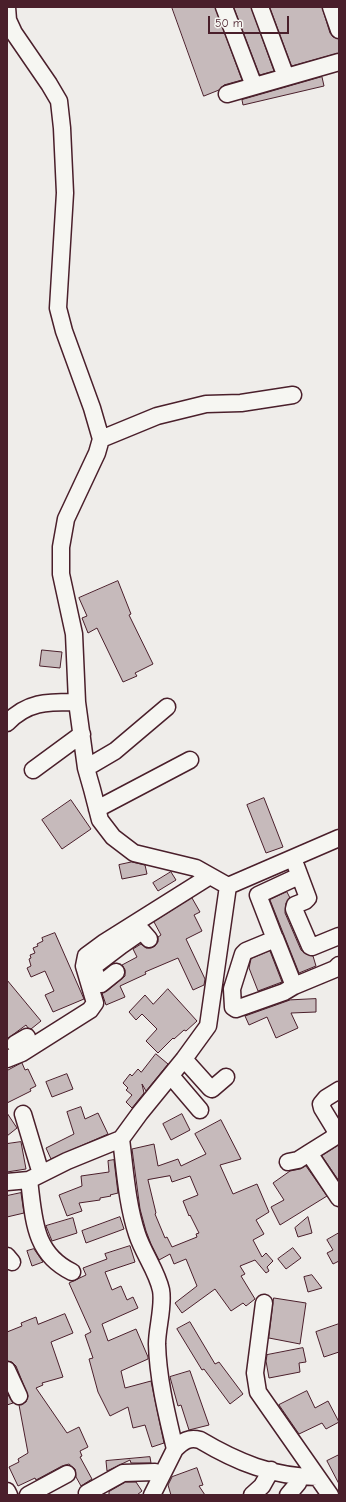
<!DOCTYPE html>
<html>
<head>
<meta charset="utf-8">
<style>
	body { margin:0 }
	#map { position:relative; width:346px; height:1502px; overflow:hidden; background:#efedea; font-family:"Comic Neue",sans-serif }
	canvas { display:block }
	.frame { position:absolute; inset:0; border:8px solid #4a1f2b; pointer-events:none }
	.scale { position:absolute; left:208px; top:16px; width:81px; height:18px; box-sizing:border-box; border:2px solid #4a1f2b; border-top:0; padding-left:5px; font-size:12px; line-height:14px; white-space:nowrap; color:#4a1f2b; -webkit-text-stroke:3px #f6f6f2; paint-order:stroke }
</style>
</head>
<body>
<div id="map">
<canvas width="346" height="1502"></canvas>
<div class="frame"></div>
<div class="scale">50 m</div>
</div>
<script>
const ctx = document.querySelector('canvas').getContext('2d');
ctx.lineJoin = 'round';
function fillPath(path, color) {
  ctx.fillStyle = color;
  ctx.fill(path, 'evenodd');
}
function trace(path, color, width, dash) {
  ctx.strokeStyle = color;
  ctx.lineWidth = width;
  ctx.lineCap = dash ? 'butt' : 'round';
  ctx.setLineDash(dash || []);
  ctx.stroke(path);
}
const building = new Path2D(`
	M172 7H215L242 80 224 85 219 90 204 96Z
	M234 7H251L274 71 260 75Z
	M270 7H322L330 33 333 37 339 39V53L292 66Z
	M322 77 324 86 243 105 242 100Z
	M118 581 131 614 129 615 153 664 135 673 137 676 123 682 97 628 88 633 82 618 87 616 79 598Z
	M42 650 62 652 60 668 40 666Z
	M264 798 283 847 266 853 247 805Z
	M71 800 91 829 62 849 42 820Z
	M132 862 145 865 147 874 122 879 119 865Z
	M171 872 176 880 158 891 153 883Z
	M287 892 290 898 286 903 285 913 301 950 306 954 313 956 316 966 299 973 270 900Z
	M192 898 200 912 194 915 202 931 186 939 205 979 204 985 193 990 178 958 145 972 146 974 120 986 125 997 106 1005 102 993 107 991 125 976V970L122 965 137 957 133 949 141 944 146 948H151L155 946 158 942V937L161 935 154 922Z
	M55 933 84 999 53 1012 45 995 54 991 45 971 31 977 27 968 31 966 29 959 31 958 30 955 35 953 33 948 38 946 37 944 43 941 42 938Z
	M270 951 282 982 258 991 249 968 251 959Z
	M7 980 41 1021 31 1029 28 1028 26 1025 7 1039Z
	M168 989 197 1021 186 1031 184 1030 174 1039 173 1038 158 1053 146 1041 157 1029 142 1014 136 1020 129 1012 145 995 153 1004Z
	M316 999V1012L291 1013 298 1028 276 1038 267 1017 249 1025 245 1016 290 1000Z
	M156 1054 168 1064 146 1091 142 1084 144 1093 132 1108 126 1102 132 1095 126 1090 128 1088 123 1083 130 1074 132 1076 138 1069 141 1072Z
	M22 1063 25 1070 28 1069 36 1086 30 1089 31 1091 7 1103V1071Z
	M67 1074 73 1089 52 1097 46 1082Z
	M81 1107 85 1119 98 1113 108 1134 51 1159 46 1148 74 1134 67 1112Z
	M7 1113 17 1128 7 1136Z
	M182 1114 190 1130 171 1140 163 1124Z
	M221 1120 241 1159 220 1165 233 1194 257 1184 269 1212 256 1220 264 1234 253 1240 262 1257 266 1253 273 1261 267 1267 269 1271 266 1273 255 1260 240 1266 245 1274 241 1276 255 1299 246 1306 243 1303 231 1311 215 1289 182 1313 175 1303 197 1286 186 1259 174 1264 170 1254 159 1260 151 1244 146 1231 140 1209 132 1149 154 1144 158 1166 178 1159 181 1166 206 1154 195 1134ZM170 1176 172 1182 190 1176 198 1195 183 1201 189 1216 190 1215 199 1233 196 1234 197 1237 172 1247 167 1237 165 1238 155 1214 156 1213 148 1180Z
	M21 1142 26 1169 7 1172V1144Z
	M339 1145V1181L322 1156Z
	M114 1160 118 1193 110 1195 111 1196 100 1198V1200L79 1203 82 1211 67 1216 59 1195 82 1186 81 1176 109 1172 108 1161Z
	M306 1166 327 1196 280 1225 271 1207 284 1200 273 1183 290 1171 300 1169Z
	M21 1193 24 1213 7 1217V1196Z
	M120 1217 124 1229 86 1243 82 1231Z
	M308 1217 312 1233 298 1237 295 1228Z
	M73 1218 77 1233 52 1241 46 1226Z
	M339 1233V1261L333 1264 327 1253 333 1250 327 1240Z
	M130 1246 135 1262 105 1272 112 1290 121 1286 127 1300 133 1297 138 1308 102 1324 108 1341 136 1329 148 1357V1359L121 1371 125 1388 151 1381 164 1443 152 1447 145 1425 133 1428 128 1407 110 1416 98 1392 89 1359 93 1358 85 1335 91 1332 69 1283 86 1275 83 1268 107 1259 105 1254Z
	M293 1248 301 1258 286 1269 278 1259Z
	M34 1249 43 1262 32 1266 27 1251Z
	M312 1275 322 1288 308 1292 304 1277Z
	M274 1298 306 1303 300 1344 269 1338Z
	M65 1314 73 1333 51 1342 63 1377 42 1383 43 1385 36 1388 67 1433 79 1427 88 1447 80 1451 82 1456 80 1457 92 1479 81 1486 76 1477 75 1469 69 1464 62 1466 36 1480 35 1478 18 1486 9 1467 19 1462 18 1459 28 1453 19 1405 26 1402 28 1396 16 1366 12 1362 7 1361V1332L22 1326 21 1323 36 1317 38 1324Z
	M190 1322 215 1364 219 1362 243 1394 230 1404 204 1369 202 1370 177 1329Z
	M339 1324V1352L324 1357 316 1332Z
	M303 1348 306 1362 299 1363 300 1372 269 1378 266 1361 267 1355Z
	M190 1371 209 1425 189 1430 181 1405 178 1406 170 1377Z
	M307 1391 315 1408 328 1401 339 1422 326 1429 322 1423 299 1434 279 1405Z
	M7 1393 13 1403 7 1405Z
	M339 1455V1484L327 1461Z
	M150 1457 151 1463H131L130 1460 107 1471 106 1461Z
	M197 1468 203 1485 199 1486 205 1495H171L168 1485 172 1477Z
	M126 1482H136L142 1491 137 1495H109V1492Z`);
fillPath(building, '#c6babb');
trace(building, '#4a1f2b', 1);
const minor = new Path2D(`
	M7 7 8 20 14 33 49 84 59 101 62 128 65 193 58 308 64 331 92 408 101 439 97 453 66 519 61 547V574L74 634 77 702 86 768 92 789 100 820 113 837 134 853 196 868 228 886 339 838
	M224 7 254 86
	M260 7 286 77
	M331 7 339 30
	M227 94 339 62
	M101 439 157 416 206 404 241 403 293 395
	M7 723C28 701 49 702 77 702
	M86 768 115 751 167 707
	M33 770 82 734
	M97 809 190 760
	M296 866 308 898 305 901 295 905 294 909 310 946 312 947 339 936
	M299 876 258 895 275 939 246 951 243 954 232 989 233 1007 236 1009 284 992 294 986 335 969 339 965
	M117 936 122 945 142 931 149 939
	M275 938 294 986
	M116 972 101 984 99 983 93 967 122 945
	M15 1044 27 1037
	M7 1059 22 1053 90 1010 95 1003 84 966 86 956 105 942 210 876
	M184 1059 210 1088 212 1089 226 1077
	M171 1076 200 1110
	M23 1114 41 1174
	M121 1139C125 1170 127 1204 137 1234 143 1253 157 1271 161 1290 164 1306 157 1328 157 1344 158 1380 167 1415 175 1449
	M309 1153 339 1198
	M288 1162 298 1160 309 1153 333 1138 336 1131 322 1108 321 1104 326 1098 339 1090
	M29 1180C34 1218 33 1253 72 1272
	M7 1182 29 1180 67 1161 121 1139 140 1113 184 1059 208 1026 228 886
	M7 1256 12 1262
	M264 1303 255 1373 258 1392 330 1495
	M7 1370 19 1396
	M7 1491 9 1495
	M87 1493 123 1473 155 1472 161 1476
	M28 1495 67 1474
	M152 1495 175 1449C183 1441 189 1437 200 1440 237 1462 273 1477 317 1477
	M252 1495 262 1486 271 1470
	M288 1495 298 1483 300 1477`);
trace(minor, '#4a1f2b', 19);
trace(minor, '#f6f6f2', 16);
</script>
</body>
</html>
